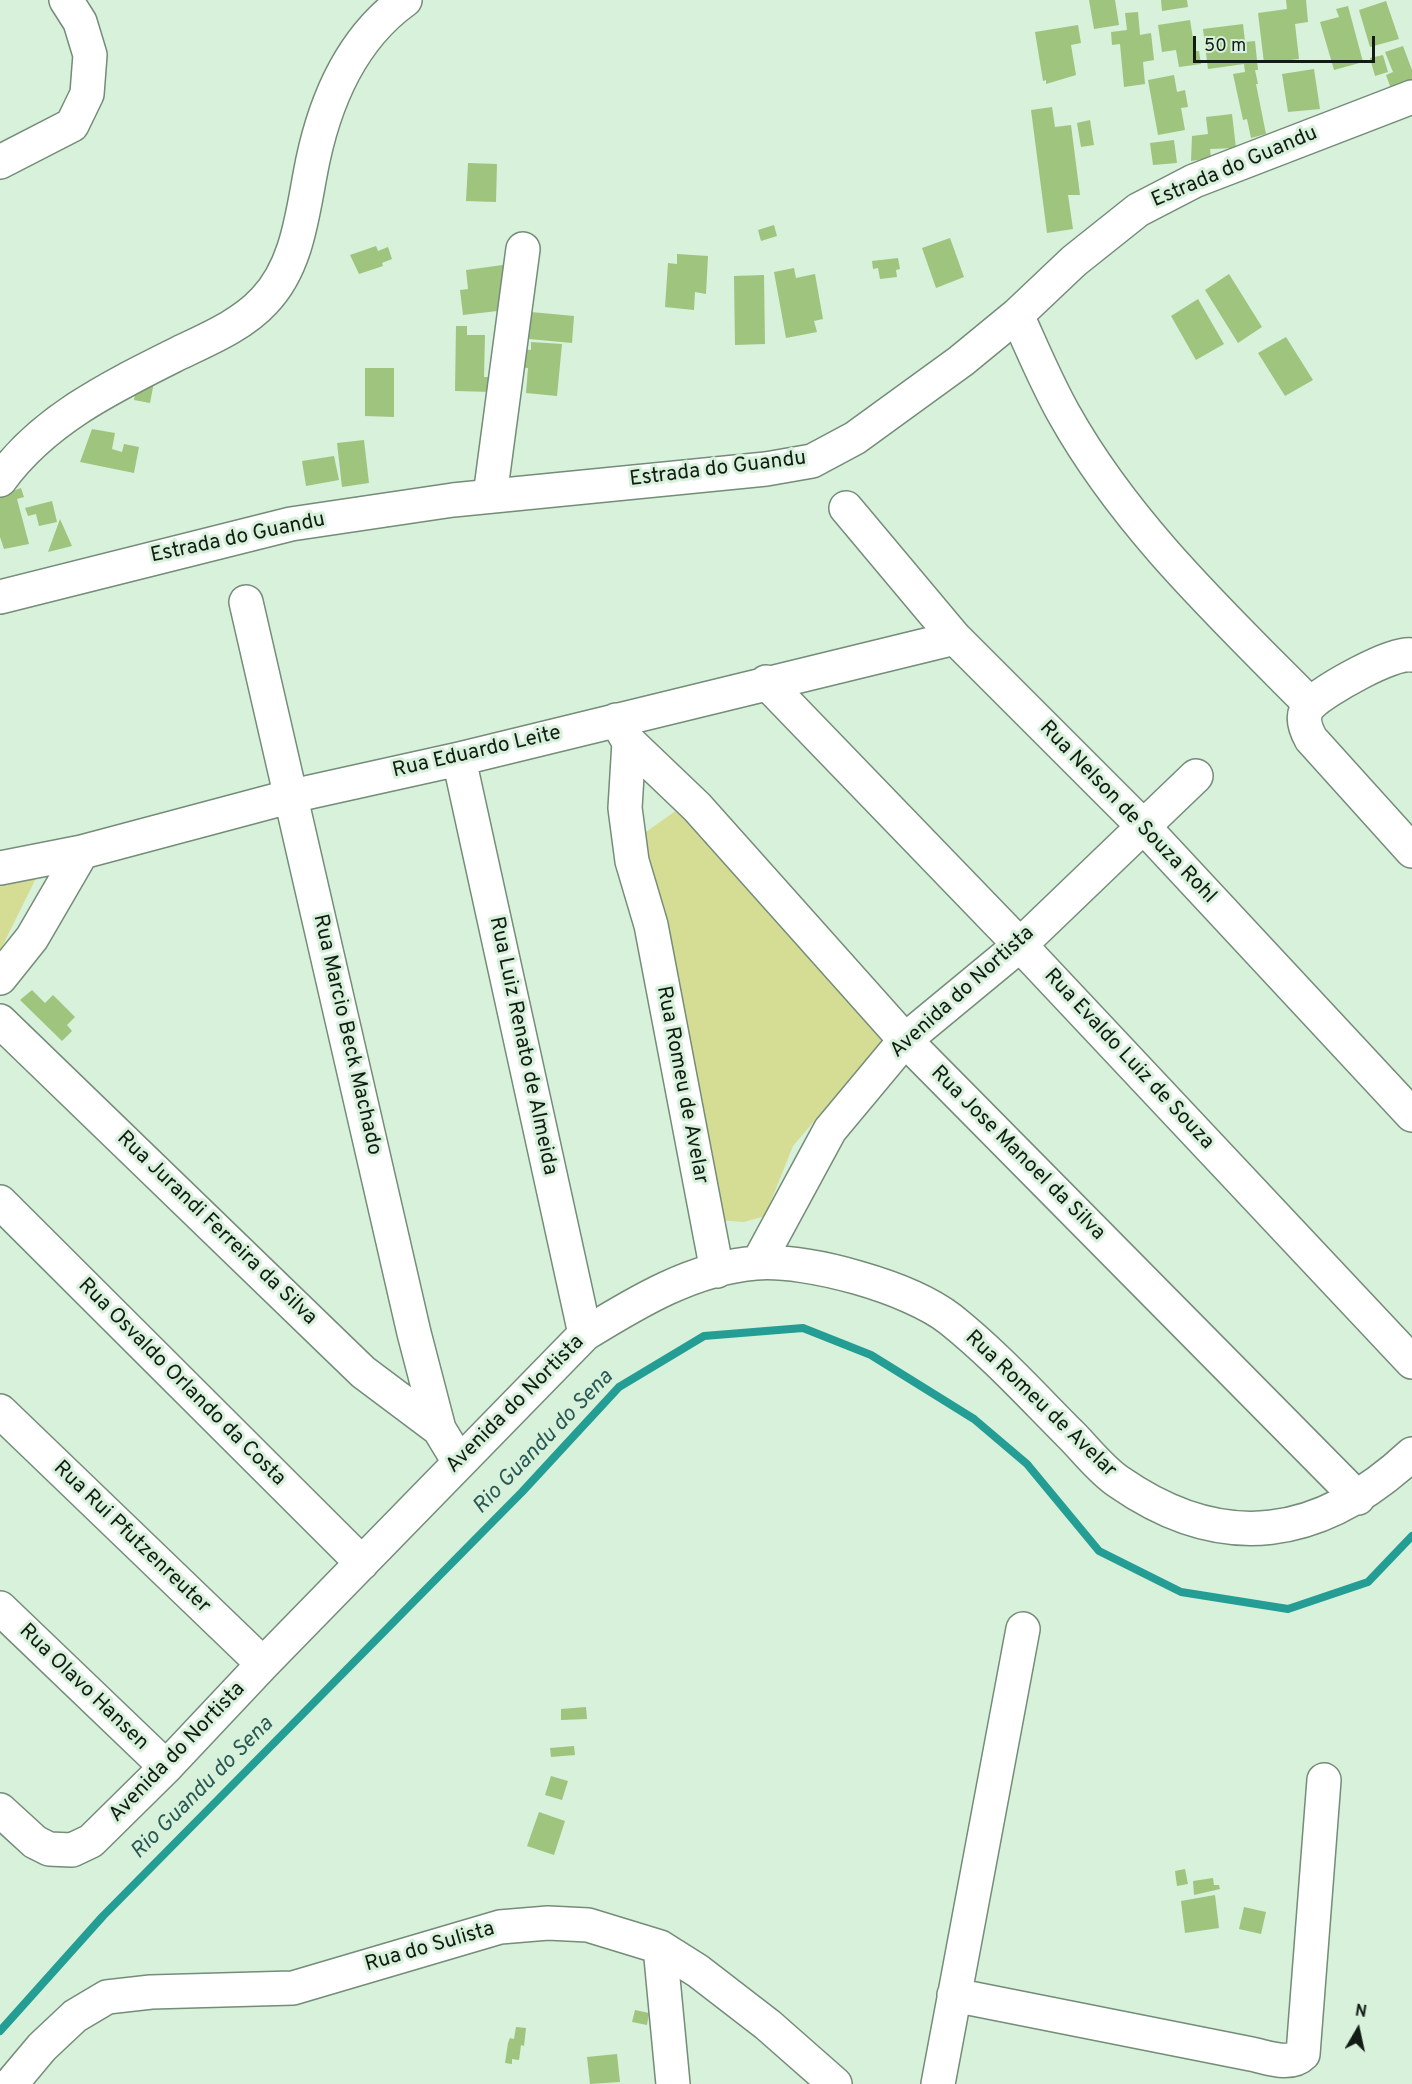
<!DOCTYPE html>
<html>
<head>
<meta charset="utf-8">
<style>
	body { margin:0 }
	#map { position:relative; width:1412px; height:2084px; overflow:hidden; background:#d7f1db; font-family:Overpass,sans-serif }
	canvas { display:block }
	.north { position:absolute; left:1328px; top:2000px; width:60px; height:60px; -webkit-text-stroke:4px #d7f1db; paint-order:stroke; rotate:9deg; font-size:16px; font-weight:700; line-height:24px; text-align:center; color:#131c14 }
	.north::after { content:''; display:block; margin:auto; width:21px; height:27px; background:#131c14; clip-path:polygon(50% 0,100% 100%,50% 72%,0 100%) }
	.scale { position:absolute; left:1193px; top:36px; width:182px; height:27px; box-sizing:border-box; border:3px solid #131c14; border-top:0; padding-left:8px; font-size:18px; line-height:21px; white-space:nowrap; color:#131c14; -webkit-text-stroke:4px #d7f1db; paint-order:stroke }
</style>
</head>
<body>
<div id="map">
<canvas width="1412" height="2084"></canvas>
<div class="north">N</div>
<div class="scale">50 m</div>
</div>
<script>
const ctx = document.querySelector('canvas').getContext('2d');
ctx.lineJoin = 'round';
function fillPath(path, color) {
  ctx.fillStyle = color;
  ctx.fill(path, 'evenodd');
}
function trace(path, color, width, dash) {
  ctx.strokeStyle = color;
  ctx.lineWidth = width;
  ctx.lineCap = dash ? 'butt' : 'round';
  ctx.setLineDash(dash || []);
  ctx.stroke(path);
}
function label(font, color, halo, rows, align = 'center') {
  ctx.font = font + ' Overpass,sans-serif';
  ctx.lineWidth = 6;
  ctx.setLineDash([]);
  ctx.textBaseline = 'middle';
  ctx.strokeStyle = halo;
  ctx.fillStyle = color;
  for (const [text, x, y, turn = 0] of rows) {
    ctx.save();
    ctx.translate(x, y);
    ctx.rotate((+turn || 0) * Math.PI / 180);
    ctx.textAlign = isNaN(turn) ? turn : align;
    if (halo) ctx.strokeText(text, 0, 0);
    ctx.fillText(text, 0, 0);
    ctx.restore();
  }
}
fillPath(new Path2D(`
	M681 807 887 1035 793 1146 765 1216 744 1222 716 1220 639 837Z
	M41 868 0 951V877Z`), '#d5dc94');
trace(new Path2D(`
	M0 2031 103 1916 522 1492 619 1387 704 1336 803 1328 871 1355 974 1419 1027 1464 1099 1551 1181 1592 1288 1609 1368 1582 1412 1536`), '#249e94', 8);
fillPath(new Path2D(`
	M1089 0H1115L1119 25 1094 29Z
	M1161 0H1187L1188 7 1162 11Z
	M1286 0H1306L1308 22 1295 24 1299 59 1264 63 1258 13 1287 9Z
	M1386 1 1399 39 1370 47 1359 10Z
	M1348 6 1363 62 1334 70 1320 22 1339 17 1336 9Z
	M1138 12 1140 35 1151 33 1154 60 1143 62 1145 84 1124 87 1120 44 1112 45 1111 32 1127 30 1125 13Z
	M1190 20 1195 51H1199L1201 64 1179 67 1176 50 1162 52 1158 25Z
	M1243 24 1245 42 1255 41 1258 70H1255L1258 84H1256L1266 134 1251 138 1247 119 1243 120 1233 74 1245 72 1244 64 1208 69 1203 29Z
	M1078 25 1081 43 1071 45 1076 75 1046 84V80L1043 81 1035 32Z
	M1403 46 1412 70V91L1394 97 1386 75 1393 72 1385 52Z
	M1383 55 1388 72 1375 76 1370 58Z
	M1314 69 1320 109 1288 112 1282 74Z
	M1174 75 1177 92 1185 90 1188 107 1181 108 1185 130 1158 135 1148 80Z
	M1052 107 1055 127 1071 125 1080 195H1068L1073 229 1047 233 1031 110Z
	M1232 114 1236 148 1210 149 1211 158 1191 161 1192 136 1208 134 1206 117Z
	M1090 120 1094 145 1081 147 1077 123Z
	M1174 140 1177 163 1153 165 1150 143Z
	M468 163 497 164 496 202 466 201Z
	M774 225 777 236 761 241 758 230Z
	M950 238 964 277 936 288 922 248Z
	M376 246 378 251 388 247 392 259 382 263 383 266 359 274 350 255Z
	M677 254 708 256 706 294 695 292 694 310 665 307 668 263 677 264Z
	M898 258 900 269 896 270 897 277 880 279 878 268 873 269 872 261Z
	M510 264 506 310 463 315 460 290 468 289 466 270Z
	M794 268 796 278 815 274 823 319 814 321 817 332 786 338 774 272Z
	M1229 274 1262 327 1238 343 1205 290Z
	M764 275 765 344 735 345 734 276Z
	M1198 299 1224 344 1196 360 1171 316Z
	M520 311 574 316 572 343 518 338Z
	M456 326H467V335H485L484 377H493V392L455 391Z
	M1286 337 1313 380 1285 396 1258 353Z
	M531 342 562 344 557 396 526 393 528 368 516 367 518 349 531 350Z
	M365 368H394V417L365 416Z
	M155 377 150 403 134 400 137 383Z
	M92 429 115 433 112 449 122 452 124 444 139 447 134 473 80 462Z
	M364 440 369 483 342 487 337 443Z
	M334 456 339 480 306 486 302 461Z
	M21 488 24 497 17 499 29 544 4 549 0 537V495Z
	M52 501 57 522 39 526 36 514 28 516 25 508Z
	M60 519 72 546 48 552Z
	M32 990 45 1003 53 995 75 1017 67 1025 72 1031 62 1041 20 1000Z
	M586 1707 587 1719 561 1720V1709Z
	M574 1746 575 1755 551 1757 550 1748Z
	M551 1776 568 1781 562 1800 545 1795Z
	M539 1812 565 1821 554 1855 527 1846Z
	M1185 1869 1188 1884 1177 1886 1175 1871Z
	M1213 1878 1214 1885H1219L1220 1889 1194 1895 1193 1881Z
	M1215 1895 1219 1928 1185 1933 1181 1901Z
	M1244 1907 1266 1912 1261 1934 1239 1929Z
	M635 2010 649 2013 647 2025 632 2022Z
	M516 2027 526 2028 524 2046 521 2045 519 2060 512 2059V2064L505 2063 508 2043 510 2038 514 2039Z
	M617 2054 620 2082 590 2084 587 2057Z`), '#9fc47e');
const minor = new Path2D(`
	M0 162 72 125 87 94 90 55 80 22 66 0
	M1017 315C1032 348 1046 382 1064 414 1126 525 1221 614 1310 704
	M0 480C44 419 113 386 179 353 208 339 242 325 264 301 296 268 302 218 310 175 322 108 348 41 405 0
	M490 496 523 249
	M846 508 955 638 1142 825 1412 1115
	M0 597 291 524 453 500 766 469 812 461 855 438 961 361 1017 315 1074 261 1138 210 1194 181 1412 97
	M246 602 414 1333 439 1429 459 1462
	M1412 655C1393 651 1325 690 1311 704 1300 714 1305 728 1311 739L1412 851
	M766 682 1020 945 1412 1362
	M616 720 629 742 697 807 905 1040 1358 1498
	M629 742 625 808 632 861 651 925 717 1271
	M459 759 585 1334
	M0 868 82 852 292 796 459 759 955 638
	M0 978 32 938 82 852
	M0 1021 363 1372 439 1429
	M0 1202 362 1563
	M758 1263 830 1130 905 1040 1020 945 1196 776
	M0 1411 263 1664
	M0 1608 166 1767
	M0 1810 35 1842 49 1849 72 1850 91 1841 166 1767 263 1664 585 1334C637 1302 693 1268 756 1263 808 1259 909 1287 950 1319 994 1354 1032 1396 1071 1435 1086 1450 1101 1470 1119 1482 1224 1555 1321 1539 1412 1454
	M660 1947 673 2084
	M954 1995 1251 2054C1267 2057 1290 2067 1303 2054L1324 1780
	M11 2084 42 2047 75 2016 107 1997 151 1992 293 1988 500 1927 548 1923 588 1925 660 1947 698 1971 768 2025 835 2084
	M938 2084 1023 1629`);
trace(minor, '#748c78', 36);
trace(minor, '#fff', 33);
label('21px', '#131c14', '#d7f1db', [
	["Estrada do Guandu",1235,168,-23],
	["Estrada do Guandu",718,470,-7],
	["Estrada do Guandu",238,539,-12],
	["Rua Eduardo Leite",477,753,-13],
	["Rua Nelson de Souza Rohl",1127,813,46],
	["Avenida do Nortista",963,993,-42],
	["Rua Marcio Beck Machado",346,1035,77],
	["Rua Luiz Renato de Almeida",522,1046,78],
	["Rua Evaldo Luiz de Souza",1128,1060,47],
	["Rua Romeu de Avelar",681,1085,79],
	["Rua Jose Manoel da Silva",1017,1154,45],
	["Rua Jurandi Ferreira da Silva",216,1229,44],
	["Rua Osvaldo Orlando da Costa",181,1383,45],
	["Avenida do Nortista",516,1405,-45],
	["Rua Romeu de Avelar",1040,1405,44],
	["Rua Rui Pfutzenreuter",131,1538,44],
	["Rua Olavo Hansen",83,1688,44],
	["Avenida do Nortista",178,1753,-46],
	["Rua do Sulista",430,1948,-16]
]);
label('italic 22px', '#295954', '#d7f1db', [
	["Rio Guandu do Sena",544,1443,-46],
	["Rio Guandu do Sena",203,1789,-45]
]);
</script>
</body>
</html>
